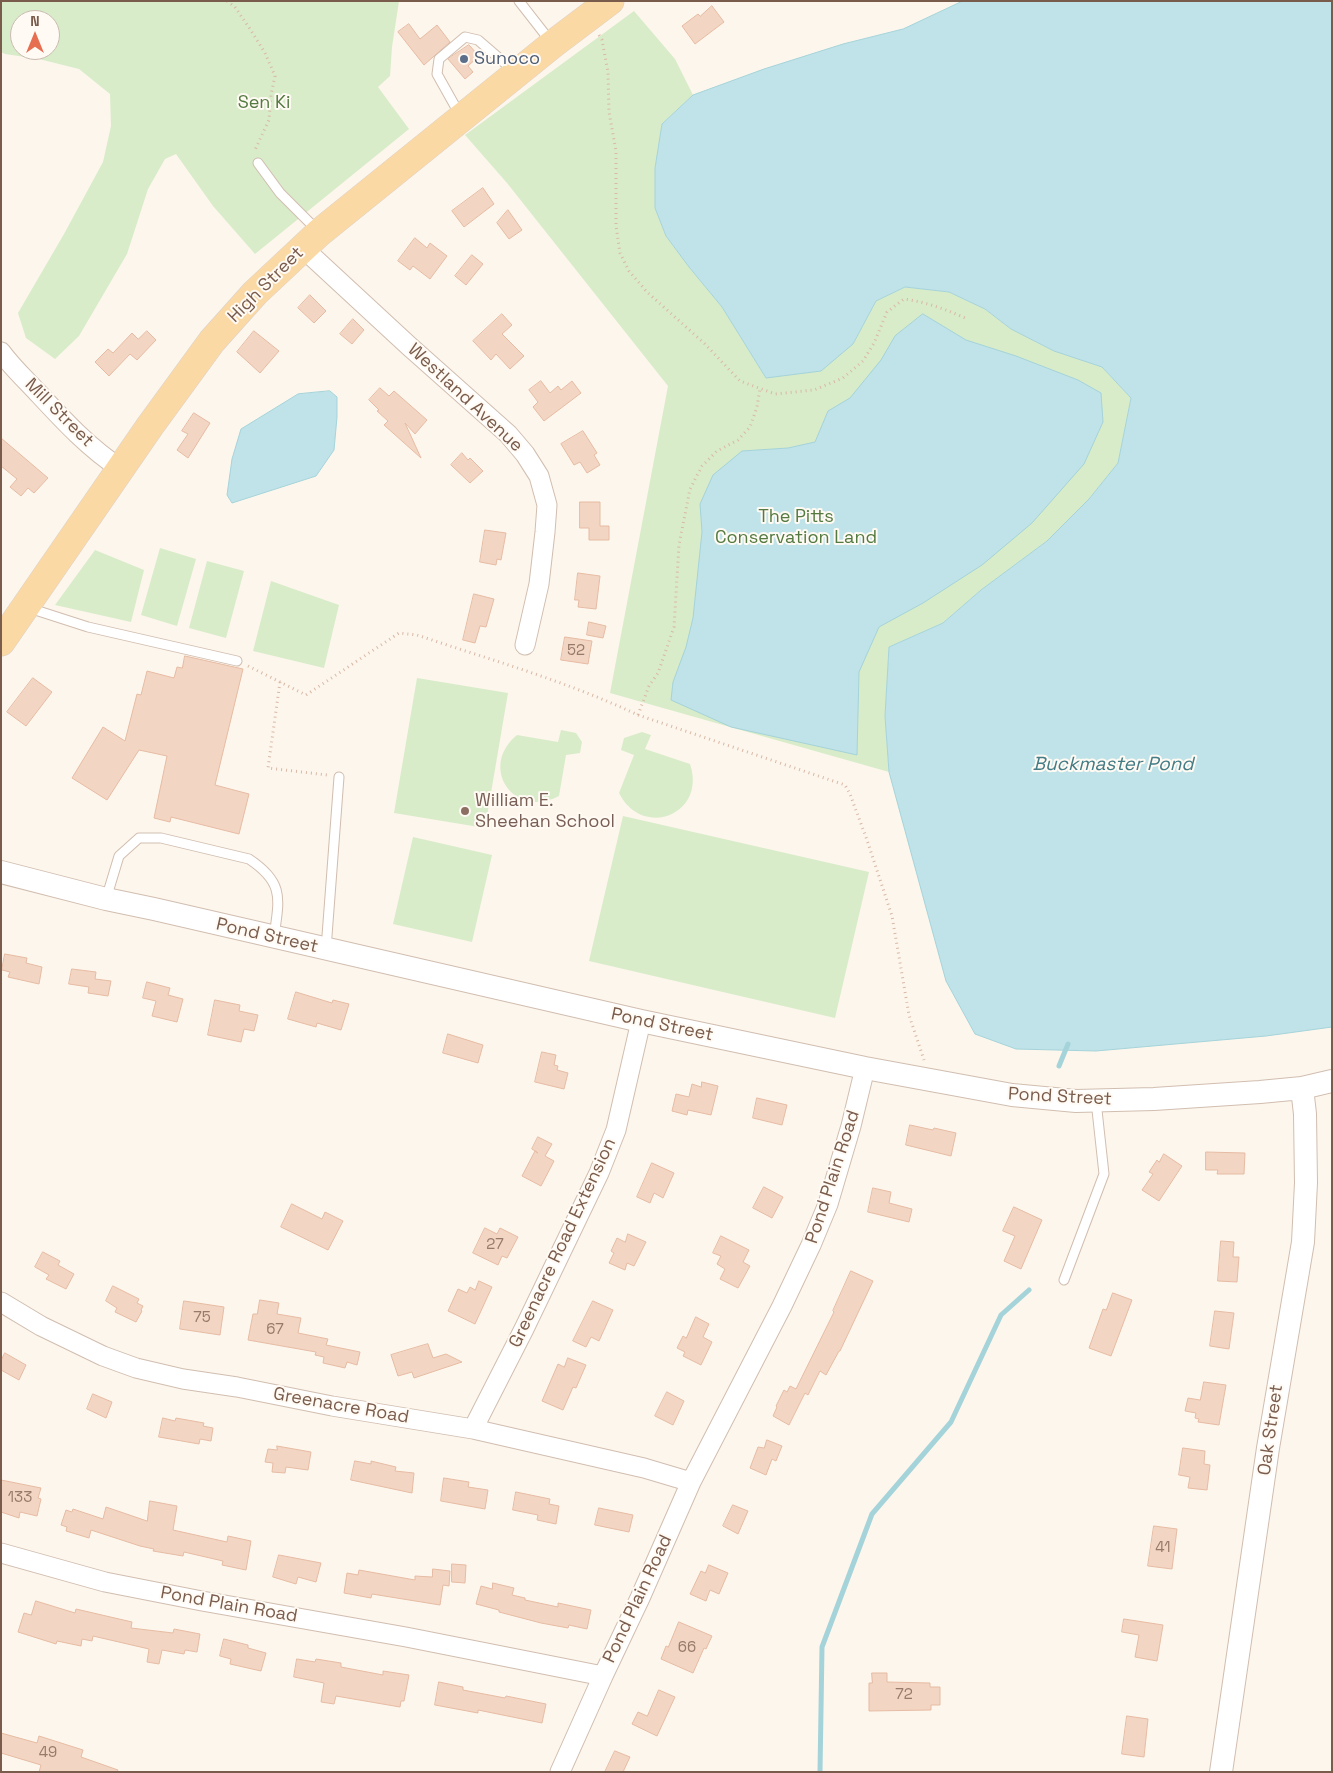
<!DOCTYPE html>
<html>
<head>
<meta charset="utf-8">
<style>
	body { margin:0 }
	#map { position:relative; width:1333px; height:1773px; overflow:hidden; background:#fdf6ec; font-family:"Space Grotesk",sans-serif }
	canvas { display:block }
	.frame { position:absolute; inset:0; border:2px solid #7a5c4d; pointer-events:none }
	.north { position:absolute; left:10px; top:10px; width:50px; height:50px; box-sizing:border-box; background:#fffaf3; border:1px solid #cabbb1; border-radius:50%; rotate:0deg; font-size:14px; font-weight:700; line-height:20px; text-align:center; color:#7a5c4d }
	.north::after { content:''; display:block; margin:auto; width:18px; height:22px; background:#e76f51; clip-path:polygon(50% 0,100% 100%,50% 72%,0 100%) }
</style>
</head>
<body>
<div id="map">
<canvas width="1333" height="1773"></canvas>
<div class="frame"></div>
<div class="north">N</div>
</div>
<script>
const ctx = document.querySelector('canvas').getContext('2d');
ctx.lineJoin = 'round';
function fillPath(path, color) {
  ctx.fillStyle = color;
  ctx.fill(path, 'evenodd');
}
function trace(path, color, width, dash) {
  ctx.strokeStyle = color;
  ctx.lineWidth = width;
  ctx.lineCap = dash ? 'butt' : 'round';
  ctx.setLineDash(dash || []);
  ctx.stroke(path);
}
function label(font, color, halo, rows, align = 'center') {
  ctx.font = font + ' "Space Grotesk",sans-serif';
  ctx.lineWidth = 4;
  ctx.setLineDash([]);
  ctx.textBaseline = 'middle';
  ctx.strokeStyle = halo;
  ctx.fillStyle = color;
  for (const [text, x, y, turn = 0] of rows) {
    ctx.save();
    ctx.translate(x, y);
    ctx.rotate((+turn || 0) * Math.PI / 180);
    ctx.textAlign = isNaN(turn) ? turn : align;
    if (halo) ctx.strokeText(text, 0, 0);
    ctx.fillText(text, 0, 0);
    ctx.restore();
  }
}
fillPath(new Path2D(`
	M1 1H399L392 47 390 76 378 87 409 129 255 254 213 206 176 154 165 159 148 189 127 254 79 336 55 359 26 338 18 313 64 234 103 162 111 126 110 94 79 69 39 59 5 54 1 52ZM20 20H50V50H20Z
	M634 11 675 59 693 95 662 124 655 168V208L666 236 689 267 722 307 766 378 853 344 876 301 905 287 949 292 985 309 1011 329 1054 351 1102 367 1131 398 1118 463 1089 499 1047 541 981 590 943 623 889 647 885 716 889 772 610 693 668 386 507 183 465 135Z
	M160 548 196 559 177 626 141 615Z
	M95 550 144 570 131 622 55 605Z
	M207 561 244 571 226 638 189 628Z
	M271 581 339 605 324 668 253 651Z
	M417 678 508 693 485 828 394 813Z
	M561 730 576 733 582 742 580 753 566 755 559 796C514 820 478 767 517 735L558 742Z
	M642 732 651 735 645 749 690 764C707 814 643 840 619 793L634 755 621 750 624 738Z
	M623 816 869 872 835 1018 589 961Z
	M413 837 492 855 472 942 393 924Z`), '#d8ecc9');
const water = new Path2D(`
	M963 1H1332V1027L1266 1036 1096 1051 1016 1049 975 1034 946 981 889 772 885 716 889 647 943 623 981 590 1047 541 1089 499 1118 463 1131 398 1102 367 1054 351 1011 329 985 309 949 292 905 287 876 301 853 344 821 371 766 378 722 307 689 267 666 236 655 208V168L662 124 693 95 764 69 843 44 903 29Z
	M923 314 966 340 1016 356 1078 380 1101 393 1103 422 1084 464 1032 523 982 565 923 603 879 627 859 672 857 755 731 727 671 700 673 682 686 647 693 618 702 532 700 504 713 475 742 451 788 448 815 442 828 411 850 398 881 360 895 336Z
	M330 391 337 397V417L334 450 316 476 232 503 227 495 232 459 241 429 298 394Z`);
fillPath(water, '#bfe3e8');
trace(water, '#a5d3da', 1);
trace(new Path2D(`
	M1059 1066 1068 1044
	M820 1772 822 1647 872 1514 951 1422 1001 1315 1029 1290`), '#a5d3da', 5);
const building = new Path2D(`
	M712 6 724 22 695 44 682 26 698 14 700 16Z
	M409 24 420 39 437 25 450 42 424 65 398 32Z
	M469 45 479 56 468 66 473 72 465 79 448 59Z
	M483 188 494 204 464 227 452 211Z
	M508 210 522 230 509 239 497 223Z
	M415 238 427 248 430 243 447 256 430 279 413 266 410 270 398 261Z
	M472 255 483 264 466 285 455 276Z
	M310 295 326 311 314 323 298 308Z
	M502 314 512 325 502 334 524 356 510 369 496 354 491 360 473 341Z
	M353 319 364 330 352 344 340 334Z
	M147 331 156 340 137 360 130 354 109 376 95 362 108 349 113 353 132 333 138 339Z
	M254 331 279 351 260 373 237 352Z
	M541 381 550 393 558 386 561 390 572 381 581 393 544 421 533 407 538 402 529 390Z
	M380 388 389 396 394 391 427 420 415 434 405 423 421 458 384 425 388 421 377 411 379 410 369 400Z
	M194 413 210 423 188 458 177 450 188 434 182 431Z
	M583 431 597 453 594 455 600 465 587 473 580 462 574 465 561 444Z
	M1 438 48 478 34 493 28 488 21 496 10 487 17 479 1 466Z
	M462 453 468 460 470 458 483 471 470 483 451 465Z
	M580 502H600V526H609V540H589V528H580Z
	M485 530 506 533 501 560 497 559 496 565 480 562Z
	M578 573 600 576 596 609 578 607 579 600H575Z
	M474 594 494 599 486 627 480 626 475 643 463 640Z
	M589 622 606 626 603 638 587 635Z
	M565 637 592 641 588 664 561 660Z
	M185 656 243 669 215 785 249 794 239 834 171 817 170 822 154 818 167 756 139 750 107 800 72 778 103 727 125 741 137 694 141 695 147 671 174 678 177 667 182 668Z
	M33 678 52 692 26 726 7 712Z
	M5 954 27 958 26 963 42 967 39 984 8 977 10 972 2 970Z
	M72 969 96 972 95 979 111 981 108 996 88 993 89 987 69 984Z
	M147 982 170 988 168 995 183 999 177 1022 152 1016 156 1001 143 998Z
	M296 992 332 1003 333 1000 349 1004 341 1030 317 1023 316 1027 288 1019Z
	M215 1000 240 1005 239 1011 258 1015 254 1031 244 1029 241 1042 208 1035Z
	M448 1034 483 1045 478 1063 443 1053Z
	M542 1052 556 1055 554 1065 558 1066 557 1070 568 1073 564 1089 535 1082Z
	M702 1082 718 1086 711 1115 688 1110 687 1115 672 1111 676 1094 689 1097 692 1084 701 1087Z
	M757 1098 787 1105 782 1125 753 1118Z
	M910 1125 933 1130 934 1128 956 1133 951 1156 906 1145Z
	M538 1137 552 1144 545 1156 554 1161 541 1186 522 1176 535 1151 538 1153 532 1149Z
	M1206 1152 1245 1153 1244 1174H1217L1218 1170H1206Z
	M1164 1154 1182 1166 1159 1201 1142 1190 1153 1174 1149 1172 1157 1160 1159 1162Z
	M652 1163 674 1173 663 1198 654 1193 650 1203 637 1197Z
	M764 1187 783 1197 772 1218 753 1208Z
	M873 1188 891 1192 889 1203 912 1209 909 1222 868 1212Z
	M292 1204 322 1219 325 1212 343 1221 328 1250 281 1227Z
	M1014 1207 1042 1220 1021 1269 1004 1261 1015 1236 1003 1231Z
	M485 1228 497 1234 500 1228 518 1237 507 1258 502 1256 498 1265 473 1253Z
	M628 1234 646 1242 634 1266 627 1263 625 1270 609 1263 614 1253 611 1251 617 1238 625 1242Z
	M721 1236 749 1250 743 1262 750 1266 738 1288 720 1279 725 1269 717 1264 721 1256 713 1253Z
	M1221 1241 1234 1242 1233 1257H1239L1237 1282 1218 1281Z
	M43 1252 60 1261 58 1265 74 1274 66 1289 46 1279 49 1275 35 1267Z
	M851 1271 873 1281 840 1351H839L826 1375 820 1371 808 1395 805 1393 789 1425 773 1416 777 1407 776 1406 784 1390 787 1392 790 1386 796 1389 834 1312 833 1311Z
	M479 1281 492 1287 475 1324 448 1311 458 1289 467 1293 470 1287 475 1290Z
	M113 1286 139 1299 137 1303 143 1306 141 1310 142 1311 136 1322 115 1312 117 1308 106 1301Z
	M1113 1293 1132 1300 1111 1356 1089 1348 1103 1309 1106 1310Z
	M260 1300 279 1303 277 1314 301 1318 298 1333 328 1339 326 1345 360 1352 357 1365 347 1362 345 1368 323 1363 324 1357 315 1355 316 1352 248 1340 253 1314H257Z
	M184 1301 224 1307 220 1335 180 1329Z
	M593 1301 613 1310 599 1341 591 1337 586 1347 573 1341Z
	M1215 1311 1234 1313 1229 1349 1210 1346Z
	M696 1317 709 1324 703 1337 712 1342 701 1365 683 1356 685 1352 677 1348 683 1336 686 1338Z
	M428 1344 433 1358 446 1354 462 1362 414 1378 412 1372 398 1376 391 1355Z
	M5 1353 26 1365 19 1380 1 1370V1361Z
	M568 1358 586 1365 576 1388 573 1387 563 1410 542 1401 558 1364 564 1367Z
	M1204 1382 1226 1385 1219 1425 1198 1422 1199 1419 1195 1418 1196 1413 1185 1411 1188 1398 1200 1400Z
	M667 1392 684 1401 673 1425 655 1416Z
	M93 1394 112 1402 106 1418 87 1409Z
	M163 1418 175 1421 176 1418 204 1423 203 1426 213 1428 211 1441 200 1439 199 1444 159 1437Z
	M767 1440 782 1446 776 1461 772 1459 766 1475 750 1468 758 1447 764 1448Z
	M277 1446 311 1452 308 1470 286 1467 285 1473 272 1472 273 1463 265 1462 268 1449 277 1450Z
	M1183 1448 1205 1451 1204 1464 1210 1465 1207 1490 1188 1488 1190 1477 1179 1475Z
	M355 1461 371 1464V1461L396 1467 395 1471 414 1473 412 1493 351 1480Z
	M444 1478 469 1482 468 1487 488 1490 485 1509 441 1501Z
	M1 1480 41 1488 38 1498 41 1499 37 1516 20 1512 19 1518 1 1512Z
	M516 1492 550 1499 549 1504 559 1506 556 1524 537 1520 538 1515 513 1510Z
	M150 1501 177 1506 173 1530 227 1542 228 1536 251 1541 246 1570 222 1565 223 1561 184 1552 183 1556 153 1551 154 1549 140 1546 91 1530 89 1538 66 1531 67 1527 61 1525 66 1510 72 1512 73 1509 103 1519 106 1507 147 1521Z
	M733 1505 748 1511 738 1534 723 1526Z
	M599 1508 633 1515 629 1532 595 1525Z
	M1154 1526 1177 1529 1172 1569 1148 1566Z
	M279 1555 321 1563 316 1582 298 1577 296 1584 273 1577Z
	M452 1564 466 1565 465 1583 452 1582Z
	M709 1565 728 1573 719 1594 710 1590 706 1601 690 1594 701 1571 705 1573Z
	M433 1569 450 1571 449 1586 443 1585 440 1605 372 1594 371 1598 344 1593 347 1573 358 1575 359 1570 415 1580V1576L432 1577Z
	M493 1583 514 1588 512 1595 525 1598V1600L558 1607V1603L591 1610 587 1629 569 1625 568 1628 541 1623 499 1612V1610L476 1604 481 1586 492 1589Z
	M36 1601 75 1613 76 1609 132 1622 131 1628 173 1633 174 1629 200 1634 197 1652 185 1650 184 1654 162 1650 159 1664 147 1662 149 1649 93 1636 92 1641 82 1639 81 1646 57 1641 56 1644 18 1632 24 1613 31 1615Z
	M1124 1619 1163 1625 1157 1661 1135 1657 1139 1635 1122 1632Z
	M679 1622 712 1636 706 1649 704 1648 693 1673 661 1659 666 1646 668 1647Z
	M224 1639 248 1645V1648L266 1653 261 1671 230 1664 231 1659 220 1656Z
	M297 1659 315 1662 316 1659 341 1663V1667L383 1675V1671L409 1675 404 1701H401L400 1707 336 1696 334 1704 321 1702 324 1683 294 1677Z
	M872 1673H887V1682L930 1683V1687H940V1705H931V1710L869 1711V1683H872Z
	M439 1682 463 1687V1690L505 1698 506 1696 546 1704 542 1723 478 1710V1713L435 1705Z
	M659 1690 675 1697 657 1736 632 1724 638 1712 647 1716Z
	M1127 1716 1148 1719 1144 1757 1122 1754Z
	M1 1733 37 1743 39 1736 83 1750 81 1757 118 1770 117 1772H39L41 1765 1 1753Z
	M615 1751 630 1757 623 1772H605Z`);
fillPath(building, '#f3d5c3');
trace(building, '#e6bba3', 1);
const service = new Path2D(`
	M519 1 551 42
	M460 115 437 74 439 59 465 37 478 40 514 71
	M258 163 280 193 317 230
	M29 608 88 627 237 661
	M106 899 119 856 139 838H161L249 859C285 883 279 899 274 937
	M326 949 339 777
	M1064 1280 1104 1174 1096 1101`);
const minor = new Path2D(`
	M303 248 409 346 508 434 525 454 539 476 547 505 545 532 539 584 525 645
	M1 352C12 367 25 379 38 393 64 421 89 448 121 469
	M1 1302 41 1326 103 1356 136 1368 183 1379 237 1387 332 1406 473 1429 644 1468 691 1482
	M473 1429 524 1329 599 1173 616 1130 641 1021
	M1 1553 105 1582 202 1601 406 1637 603 1676 640 1598 691 1482 782 1306 811 1245 828 1204 851 1126 865 1068
	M560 1772 603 1676`);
const tertiary = new Path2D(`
	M1 872 106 899 154 909 641 1021 865 1068 1012 1095 1076 1101 1154 1099 1260 1092 1302 1088 1332 1081
	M1221 1772 1268 1448 1303 1242 1306 1183 1305 1114 1302 1088`);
const primary = new Path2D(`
	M1 642 150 426 212 341 255 293 319 233 553 44 610 1`);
trace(service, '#d1beb0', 11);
trace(minor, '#d1beb0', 21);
trace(tertiary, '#d1beb0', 24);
trace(primary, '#dad1cd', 29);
trace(new Path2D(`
	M227 1 235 7 250 29 265 53 275 76 271 95 269 120 254 152
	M599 35 602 40 608 72 609 112 616 151V226L620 253 629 271 647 292 705 344 740 381 775 394 814 390 843 378 863 361 874 343 887 312 904 299C926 302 945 309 965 318
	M248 666 306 695 399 633 417 635C491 660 566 681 638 715L649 686 658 673 674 627 679 545 690 489 702 466 717 451 738 440 750 427 757 407 760 388
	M280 682 268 768 327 775
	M638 715 845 785 850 794 867 840 892 916 909 1015 924 1060`), '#d9b8a5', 3, [1, 4]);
trace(service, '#fff', 9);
trace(minor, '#fff', 19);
trace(tertiary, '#fff', 22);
trace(primary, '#fbd9a5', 28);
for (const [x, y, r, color] of [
	[464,59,5,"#5c6f8a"],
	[465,811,5,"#8d6e63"]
]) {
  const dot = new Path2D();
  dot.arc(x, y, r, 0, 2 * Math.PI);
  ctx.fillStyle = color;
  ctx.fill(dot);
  trace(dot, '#fffaf3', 2);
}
label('15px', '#987a6a', null, [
	["52",576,651],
	["27",495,1245],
	["75",202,1318],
	["67",275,1330],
	["133",20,1498],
	["41",1163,1548],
	["66",687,1648],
	["72",904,1695],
	["49",48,1753]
]);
label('18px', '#4e5e75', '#fffaf3', [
	["Sunoco",474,59]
], 'left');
label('18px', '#537a41', '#fffaf3', [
	["Sen Ki",264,103],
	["The Pitts",796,517],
	["Conservation Land",796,538]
]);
label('18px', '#7a5c4d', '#fffaf3', [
	["High Street",266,285,-45],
	["Westland Avenue",465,398,43],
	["Mill Street",59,413,45],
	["Pond Street",267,936,13],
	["Pond Street",662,1025,12],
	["Pond Street",1060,1097,3],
	["Pond Plain Road",833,1177,-72],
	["Greenacre Road Extension",563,1243,-65],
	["Greenacre Road",341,1406,10],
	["Oak Street",1271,1430,-82],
	["Pond Plain Road",638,1599,-65],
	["Pond Plain Road",229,1605,10]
]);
label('18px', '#785e54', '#fffaf3', [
	["William E.",475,801],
	["Sheehan School",475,822]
], 'left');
label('italic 19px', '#437c86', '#fffaf3', [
	["Buckmaster Pond",1113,765]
]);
</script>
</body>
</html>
